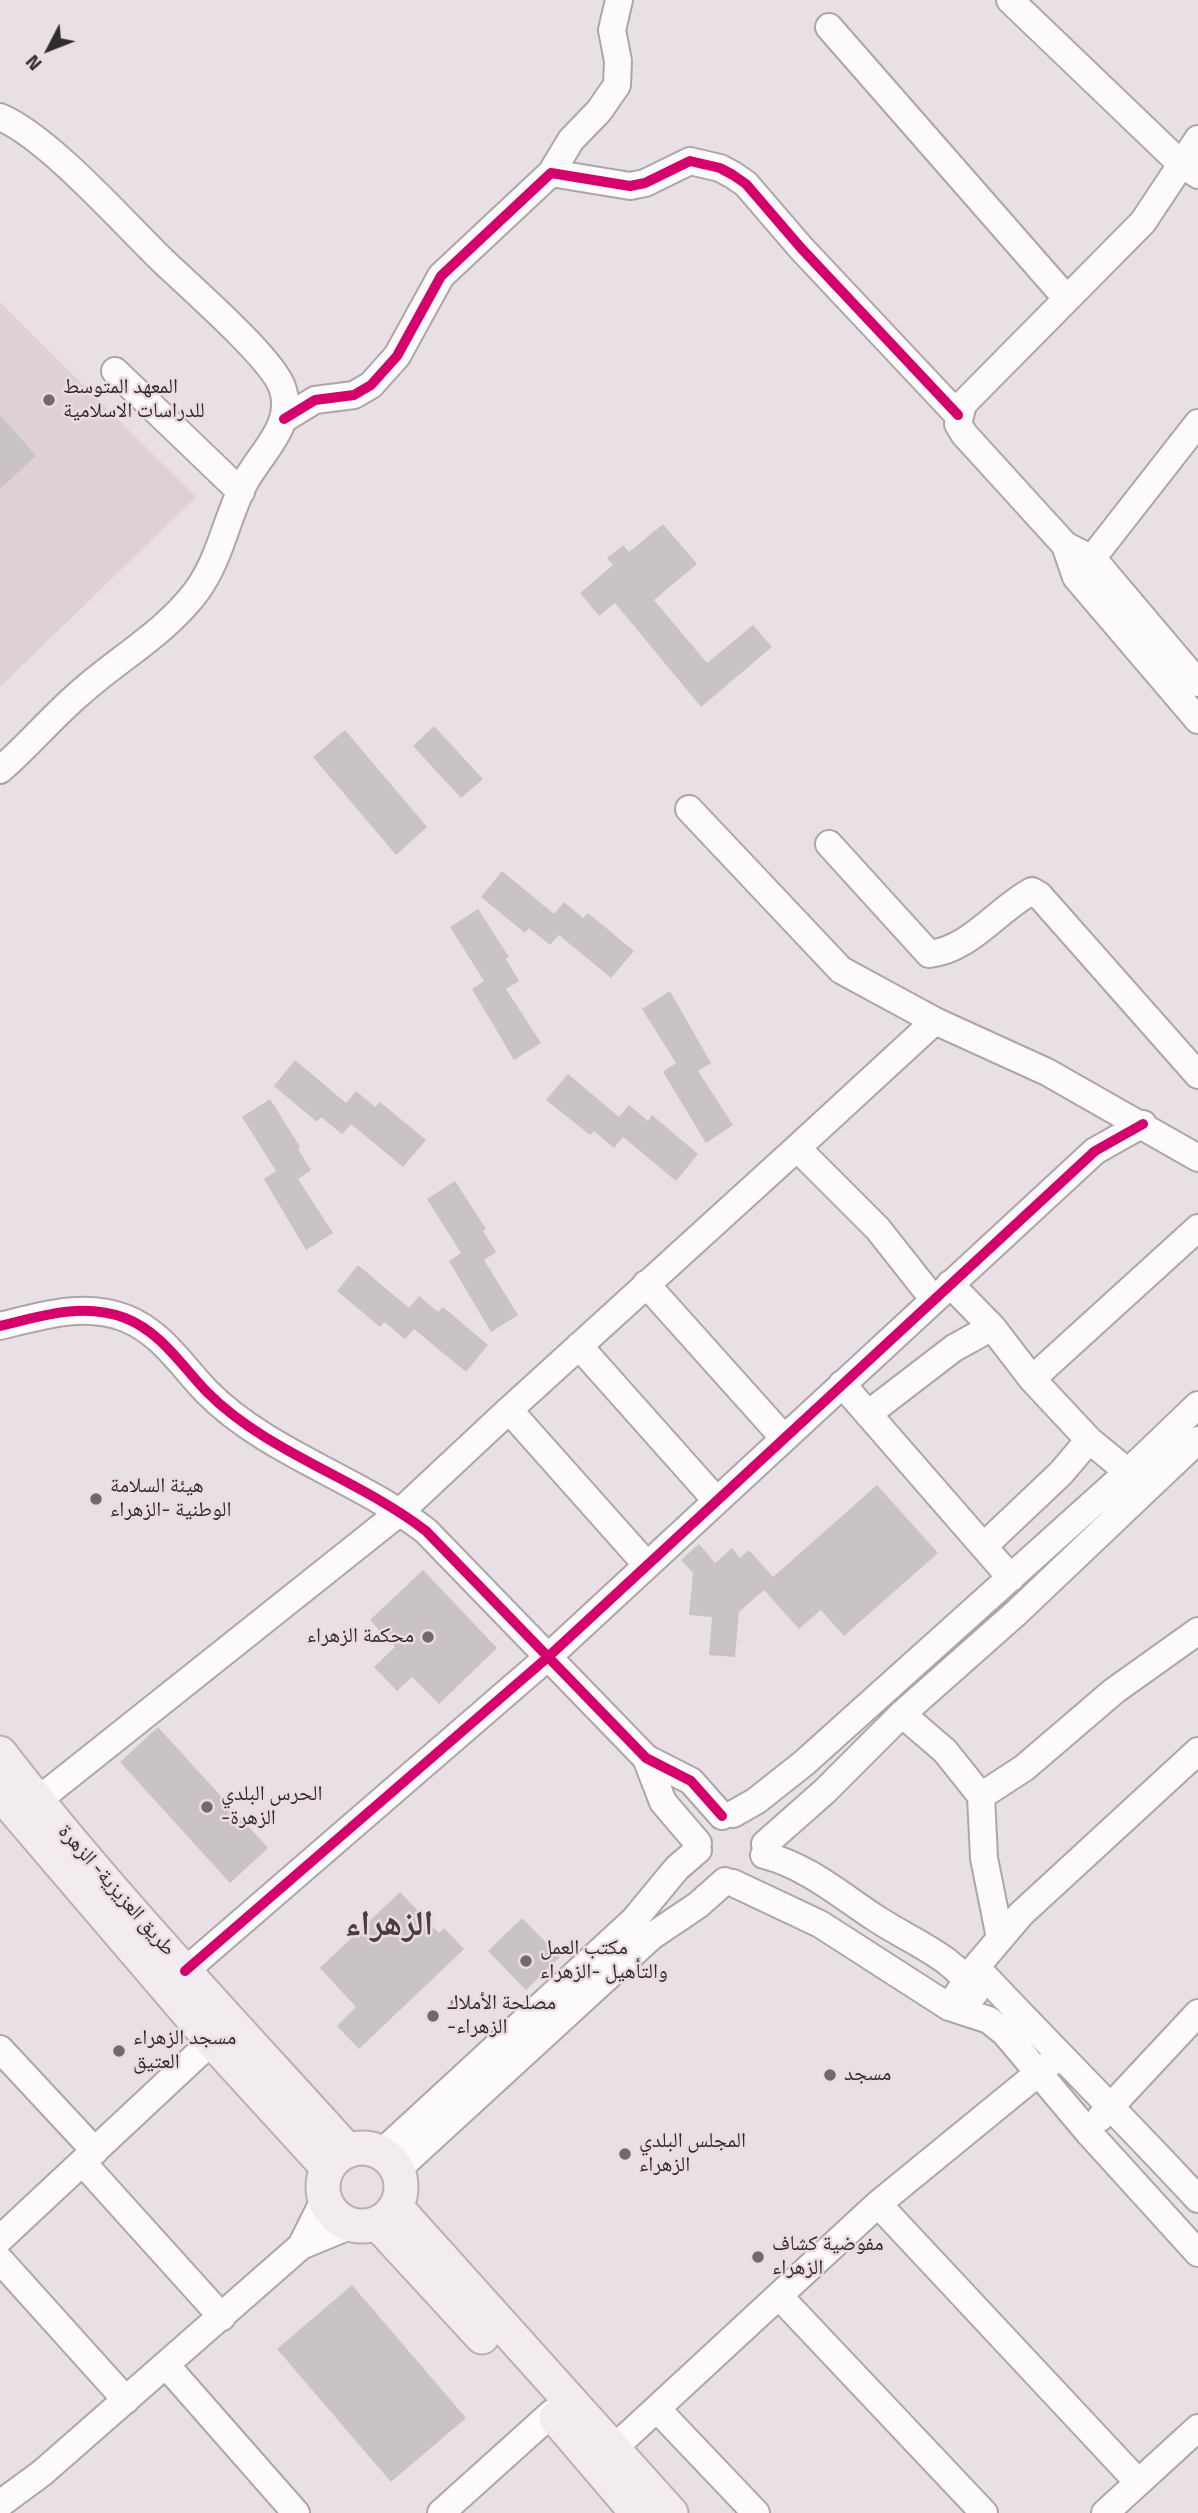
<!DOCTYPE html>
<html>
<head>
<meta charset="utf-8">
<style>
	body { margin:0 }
	#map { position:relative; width:1198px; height:2513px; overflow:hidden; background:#e8e0e4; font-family:"Titillium Web",sans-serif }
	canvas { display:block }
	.north { position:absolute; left:14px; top:14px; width:70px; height:70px; -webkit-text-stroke:5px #ebdce4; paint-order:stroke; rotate:228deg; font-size:19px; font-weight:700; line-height:28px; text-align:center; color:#302a2d }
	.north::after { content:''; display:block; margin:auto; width:24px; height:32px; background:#302a2d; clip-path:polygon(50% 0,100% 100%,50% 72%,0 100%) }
</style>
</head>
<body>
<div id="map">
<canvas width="1198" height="2513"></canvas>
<div class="north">N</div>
</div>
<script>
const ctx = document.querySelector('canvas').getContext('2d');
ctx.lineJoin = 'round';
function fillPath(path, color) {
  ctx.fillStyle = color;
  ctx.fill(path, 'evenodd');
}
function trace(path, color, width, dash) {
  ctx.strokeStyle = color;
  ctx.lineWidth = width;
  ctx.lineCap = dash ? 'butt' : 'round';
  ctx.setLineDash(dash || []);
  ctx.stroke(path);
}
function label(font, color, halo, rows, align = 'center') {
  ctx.font = font + ' "Titillium Web","Noto Naskh Arabic",sans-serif';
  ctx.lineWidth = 5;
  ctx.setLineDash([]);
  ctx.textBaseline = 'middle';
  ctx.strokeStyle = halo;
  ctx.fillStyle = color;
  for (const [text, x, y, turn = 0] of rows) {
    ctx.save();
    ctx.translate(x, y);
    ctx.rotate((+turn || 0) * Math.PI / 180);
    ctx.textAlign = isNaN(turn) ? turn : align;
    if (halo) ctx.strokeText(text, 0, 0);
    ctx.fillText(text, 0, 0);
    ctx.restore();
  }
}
fillPath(new Path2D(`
	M0 302 196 497 0 687Z`), '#dfcfd7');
fillPath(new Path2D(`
	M0 415 36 456 0 489Z
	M663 524 697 564 654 600 707 663 753 625 772 647 701 707 615 603 599 616 580 593 613 565 607 558 623 545 629 552Z
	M434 726 483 779 461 798 413 746Z
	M345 730 427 827 396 855 313 757Z
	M502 871 554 914 564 902 583 918 588 913 634 951 611 978 559 935 550 945 529 928 525 933 481 897Z
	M478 909 509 957 506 959 519 981 506 989 541 1043 514 1060 472 989 484 981 450 927Z
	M670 991 711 1063 698 1071 733 1125 706 1143 663 1072 676 1063 642 1009Z
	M295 1060 346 1103 356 1091 375 1107 380 1102 426 1140 403 1167 351 1124 342 1134 321 1117 317 1122 274 1086Z
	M568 1074 619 1117 629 1105 648 1121 652 1115 698 1154 676 1181 623 1137 614 1148 594 1131 590 1135 546 1100Z
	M270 1099 300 1147 298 1149 311 1170 298 1179 333 1233 306 1250 264 1179 276 1171 242 1117Z
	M455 1181 486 1229 483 1231 496 1252 484 1260 518 1315 491 1332 449 1261 461 1253 427 1199Z
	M358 1265 409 1308 419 1296 438 1312 443 1307 488 1345 466 1372 414 1329 405 1339 384 1322 380 1327 337 1291Z
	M877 1485 938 1553 844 1636 821 1610 799 1629 764 1590 739 1612 735 1657 709 1655 712 1617 689 1615 693 1573 681 1560 699 1544 715 1563 732 1548 740 1558 749 1550 773 1577Z
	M423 1570 497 1648 439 1704 412 1677 397 1691 374 1667 395 1647 370 1620Z
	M158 1727 268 1848 230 1883 120 1762Z
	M400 1892 439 1933 444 1928 464 1949 359 2049 337 2026 356 2007 320 1968Z
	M522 1918 560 1957 526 1990 488 1951Z
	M352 2285 466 2418 391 2482 277 2349Z`), '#c9c3c6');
const minor = new Path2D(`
	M1010 0 1180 163 1198 175
	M829 27 1067 299
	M0 117C48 137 122 221 162 260 188 285 272 358 282 387 296 424 261 452 245 482 226 518 221 558 196 592 164 634 119 658 80 693 52 717 28 746 0 770
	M1198 139 1143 222 963 404 958 424 964 434 1065 545 1094 560 1198 683
	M551 173 571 140 599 111 617 85 618 61 612 30 619 0
	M115 371 241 492
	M284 419 315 400 354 395 371 385 397 356 441 276 551 173 630 186 645 183 690 161 720 168 733 175 746 184 801 248 958 415
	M1065 545 1076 577 1198 720
	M1083 570 1198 423
	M689 809 841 970 935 1021 1047 1072 1198 1158
	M829 844 929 954C970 950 998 909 1032 891L1039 895 1198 1075
	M646 1284 783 1437
	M950 1284 992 1327
	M934 1300 878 1229 797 1148 935 1021
	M0 1326C41 1316 83 1302 125 1318 161 1332 181 1365 207 1392 266 1452 359 1479 426 1531L646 1758 691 1781 722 1816
	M579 1346 716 1500
	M1032 1379 1198 1228
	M842 1384 1011 1578
	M509 1410 797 1148
	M868 1414 954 1348 992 1327 1032 1379 1089 1440 1061 1473 985 1545
	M1089 1440 1128 1472
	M902 1714 945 1751 981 1796 984 1858 1000 1938
	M646 1758 663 1802 698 1843
	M981 1796 1024 1768 1114 1691 1198 1631
	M37 1801 400 1512 509 1410 646 1564
	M733 1814 756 1801 804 1763 1128 1472 1198 1405
	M765 1844 825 1791 902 1714 1016 1613 1198 1440
	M764 1855C807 1866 840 1895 877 1919 910 1941 956 1957 975 1993
	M733 1883 820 1924 949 2007 989 2020 1005 2033 1089 2133 1198 2253
	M976 1967C1049 2045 1125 2120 1198 2199
	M185 1971 548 1657 1095 1151 1143 1124
	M949 2007 976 1967 1021 1914 1198 1751
	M0 2049 95 2151
	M1100 2118 1198 2013
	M381 2153 634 1920 677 1868 698 1850
	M83 2163 222 2317
	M397 2170 652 1936 698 1905 725 1881
	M878 2204 1138 2482
	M0 2239 212 2041
	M301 2246 325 2198
	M0 2260 126 2400
	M780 2297 984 2513
	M166 2365 296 2513
	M657 2409 756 2513
	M613 2449 878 2204 1059 2056
	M0 2504 42 2473 301 2246 352 2225
	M441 2513 552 2413
	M1105 2513 1198 2428`);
const major = new Path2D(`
	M0 1753C107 1892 230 2020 348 2151
	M0 1793 212 2041 328 2168
	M323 2187a39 39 0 1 1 78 0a39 39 0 1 1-78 0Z
	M396 2207 671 2513
	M377 2223 482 2337
	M556 2418 637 2513`);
trace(minor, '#ada6a9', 30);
trace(major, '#bbaeb5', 37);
trace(minor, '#fcfafb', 26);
trace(major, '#f2ebef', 33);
trace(new Path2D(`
	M284 419 315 400 354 395 371 385 397 356 441 276 551 173 630 186 645 183 690 161 720 168 733 175 746 184 801 248 958 415
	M0 1326C41 1316 83 1302 125 1318 161 1332 181 1365 207 1392 266 1452 359 1479 426 1531L646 1758 691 1781 722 1816
	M185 1971 548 1657 1095 1151 1143 1124`), '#d6006c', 10);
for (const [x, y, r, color] of [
	[49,400,7,"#706a6d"],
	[96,1499,7,"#706a6d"],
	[428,1637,7,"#706a6d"],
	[207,1807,7,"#706a6d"],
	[526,1961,7,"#706a6d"],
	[433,2016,7,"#706a6d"],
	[119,2051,7,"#706a6d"],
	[830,2075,7,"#706a6d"],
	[625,2154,7,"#706a6d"],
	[758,2257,7,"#706a6d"]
]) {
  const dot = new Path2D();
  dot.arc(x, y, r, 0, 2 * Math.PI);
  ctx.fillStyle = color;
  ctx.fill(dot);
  trace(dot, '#ebdce4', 2.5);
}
label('21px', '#302a2d', '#ebdce4', [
	["المعهد المتوسط",63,388],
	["للدراسات الاسلامية",63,412],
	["هيئة السلامة",110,1487],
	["الوطنية -الزهراء",110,1511],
	["محكمة الزهراء",414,1637,"right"],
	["الحرس البلدي",221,1795],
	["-الزهرة",221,1819],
	["مكتب العمل",540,1949],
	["والتأهيل -الزهراء",540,1973],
	["مصلحة الأملاك",447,2004],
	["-الزهراء",447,2028],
	["مسجد الزهراء",133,2039],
	["العتيق",133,2063],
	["مسجد",844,2075],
	["المجلس البلدي",639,2142],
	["الزهراء",639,2166],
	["مفوضية كشاف",772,2245],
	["الزهراء",772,2269]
], 'left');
label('21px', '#302a2d', '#ebdce4', [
	["طريق العزيزية- الزهرة",116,1891,49]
]);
label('bold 35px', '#493d43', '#ebdce4', [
	["الزهراء",389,1926]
]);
</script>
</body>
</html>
